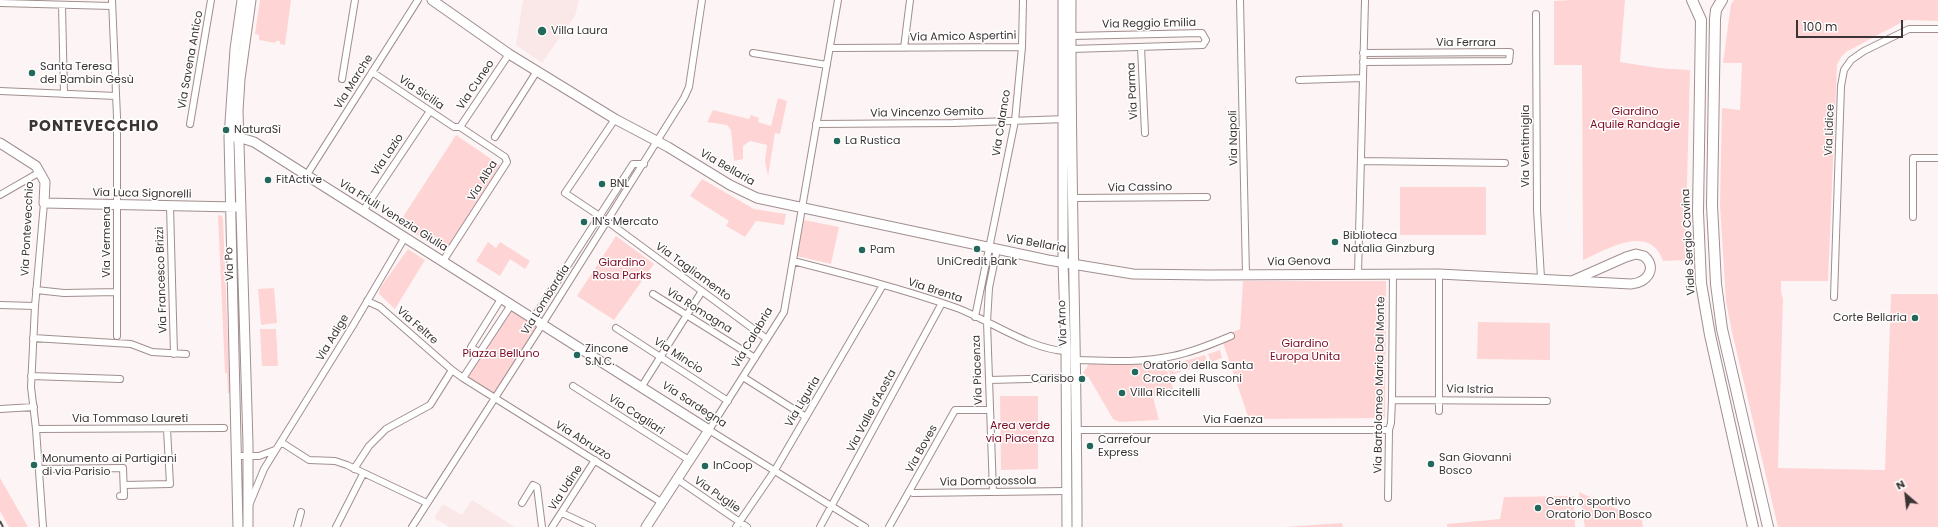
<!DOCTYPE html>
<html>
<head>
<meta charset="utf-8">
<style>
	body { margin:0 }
	#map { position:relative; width:1938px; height:527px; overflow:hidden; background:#fdf5f5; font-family:Poppins,sans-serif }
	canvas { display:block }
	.north { position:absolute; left:1886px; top:475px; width:40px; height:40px; -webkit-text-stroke:3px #fff; paint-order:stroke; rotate:332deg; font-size:11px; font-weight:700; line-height:16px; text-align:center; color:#3c3434 }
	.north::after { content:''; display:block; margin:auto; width:14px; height:18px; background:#3c3434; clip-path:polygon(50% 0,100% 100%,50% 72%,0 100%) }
	.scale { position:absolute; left:1796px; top:20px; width:107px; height:18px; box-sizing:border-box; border:2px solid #3c3434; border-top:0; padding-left:5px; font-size:12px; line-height:14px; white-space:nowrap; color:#3c3434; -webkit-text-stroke:3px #fff; paint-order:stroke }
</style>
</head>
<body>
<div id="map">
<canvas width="1938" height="527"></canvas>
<div class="north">N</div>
<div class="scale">100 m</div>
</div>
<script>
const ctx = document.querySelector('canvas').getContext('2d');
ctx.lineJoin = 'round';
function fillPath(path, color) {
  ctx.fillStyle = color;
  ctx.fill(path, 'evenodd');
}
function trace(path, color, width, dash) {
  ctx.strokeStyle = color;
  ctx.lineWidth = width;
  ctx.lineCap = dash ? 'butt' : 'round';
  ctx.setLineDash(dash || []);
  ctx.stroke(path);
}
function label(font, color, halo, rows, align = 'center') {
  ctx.font = font + ' Poppins,sans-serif';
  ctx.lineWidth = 3;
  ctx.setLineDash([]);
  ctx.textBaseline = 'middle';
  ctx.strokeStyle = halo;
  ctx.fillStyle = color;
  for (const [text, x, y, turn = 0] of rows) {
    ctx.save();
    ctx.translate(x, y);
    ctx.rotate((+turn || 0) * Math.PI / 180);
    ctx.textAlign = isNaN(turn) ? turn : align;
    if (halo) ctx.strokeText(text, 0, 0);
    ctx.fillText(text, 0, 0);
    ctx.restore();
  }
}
fillPath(new Path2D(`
	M523 0H579L575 16 542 63 516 45Z
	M472 500 515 527H450L434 518 443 504 462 515Z`), '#f9e8e7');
fillPath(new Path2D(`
	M260 0H291L285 45 280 44V41H276L275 43 259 40V35L255 34Z
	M1573 0H1625L1620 62 1658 68 1690 70 1685 260 1663 261C1650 223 1608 249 1583 260L1582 65H1554V1Z
	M1734 0H1938V21L1906 20 1846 52 1841 57 1837 65 1828 281H1781V292L1783 299 1778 468 1885 470 1891 294H1938V527H1778L1732 332 1726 302 1720 205 1722 108 1740 110 1742 63H1723L1731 4Z
	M778 98 787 101 780 134 775 133 768 176 765 161 767 145 750 141 743 146V159L734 161 731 130 727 125 707 122 713 110 749 119 751 115 759 118 758 122 771 126Z
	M456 135 500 165 444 253 399 223Z
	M702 179 754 209 786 214 784 225 756 221 745 237 726 226 729 221 690 196Z
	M1400 187H1486V235H1400Z
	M218 215 222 216 223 220 230 393H228L227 373H225Z
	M804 220 839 227 831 264 797 256Z
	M616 236 654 264 614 320 577 296Z
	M488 242 496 248 500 242 530 261 525 269 510 259 500 276 476 261Z
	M408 249 425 260 395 309 379 294 380 288Z
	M1243 281H1386L1385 418 1249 419 1221 337 1240 329Z
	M274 288 277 323 261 325 258 289Z
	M511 305 542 324 494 398 463 378Z
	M1478 322 1550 323V360L1477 359Z
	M260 329H276L278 366H262Z
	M1220 350 1222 358 1211 362 1208 354Z
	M1205 355 1208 363 1184 371 1181 362Z
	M1090 362C1116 366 1139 365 1164 362L1176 397 1165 394 1153 397 1159 420 1119 422 1113 419 1088 376 1082 381 1086 375 1083 373Z
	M1178 363V365L1172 367 1174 372 1181 370V372L1170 375 1167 367Z
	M1000 396H1038V469L1001 470Z
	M0 478 28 527H9L0 511Z
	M1579 492 1642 520 1643 527H1585Z
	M1574 496 1575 527H1447V524L1500 519 1504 497Z
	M1342 523 1343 527H1285Z`), '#fed5d4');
const street = new Path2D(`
	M112 0 117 117V336
	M838 0 784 312 709 430 865 527
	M1240 0 1246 275
	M0 3 112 6
	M62 5 64 94
	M1536 14 1537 210 1541 278
	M1071 36 1202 33 1206 40 1203 45 1071 49
	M1141 47 1145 133
	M831 48 1022 47
	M904 48 910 0
	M753 53 827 65
	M1363 62 1509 61 1510 52 1363 53
	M372 72 454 127H460
	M342 79 355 0
	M1299 80 1363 78
	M0 91 116 96
	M615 119 565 193 607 221 767 339
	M190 124 211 0
	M816 124 953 123 1066 119
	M460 127 509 54
	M495 137 537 71
	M1361 161 1505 163
	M306 176 418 0
	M0 195 40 172
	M1073 198 1207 197
	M170 206 174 354
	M363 211 430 111
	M1913 217V158H1938
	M443 261 507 162 505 157 460 127
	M793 261C848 275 903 289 957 308 989 320 1031 350 1066 351
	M1358 274 1365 0
	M36 290 64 293 117 292
	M653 294 755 358
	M1834 297 1841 86 1844 70 1851 60 1864 51 1909 29H1938
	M367 301 380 307 452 370 463 378 661 502
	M0 305 35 306
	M975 317 1015 121 1022 47 1023 0
	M533 319 633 164H644
	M616 328 728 401
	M33 338 131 344 152 352 186 354
	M480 353 471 347 501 299
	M1077 360C1108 361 1142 363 1173 356 1193 352 1212 344 1231 336
	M31 376 120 379
	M743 377 806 417
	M463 378 511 305
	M989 380 1066 378
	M573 386 689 460
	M642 386 702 291
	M1392 400 1547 401
	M0 409 34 407
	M1439 411V274
	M36 429 224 428
	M1077 430H1389
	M281 442 309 460 335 461 347 465 427 503
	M238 456H259L275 450
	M39 469 123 468 124 496H120
	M354 469 369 446 386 429 430 405 452 370
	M677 479 747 527
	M124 485 170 484 167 429
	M910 491 913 493 1067 491
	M993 492 987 322 989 288 997 249
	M1388 498 1389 430 1391 423 1392 400 1393 274
	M250 503 264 469 352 327 405 237
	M522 503 533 485 537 487 542 527
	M562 513 592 527
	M43 527 36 429 31 387 35 306 44 203
	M297 527 301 512
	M336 527 363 474
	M412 527 538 331 684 98 689 87 702 0
	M552 527 595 460
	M736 527 775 470 883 285
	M820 527 942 303
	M889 527 955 410H990`);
const secondary = new Path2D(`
	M432 0 509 54 615 119 668 147 730 185 757 198 1048 260 1133 274 1208 275 1439 274 1631 284C1647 283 1658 268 1644 256L1636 254 1626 257 1574 280
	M1063 0V262L1066 351 1067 527
	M1071 0C1070 176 1077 351 1077 527
	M229 137H238L254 142 709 430 646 527
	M0 143 36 166 45 182 44 203 236 207
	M238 527 229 137 235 49 242 0
	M248 527V444L238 111 240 79 251 0`);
const primary = new Path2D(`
	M1692 0 1701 20 1698 212 1701 283 1710 335 1753 527
	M1722 0 1716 10 1715 19 1712 205 1716 284 1722 329 1768 527`);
trace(street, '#a18f8f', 8);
trace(secondary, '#a18f8f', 11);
trace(primary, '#a18f8f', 12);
trace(street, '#fff', 6);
trace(secondary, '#fff', 9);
trace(primary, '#fff', 10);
trace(new Path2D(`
	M0 521 3 527`), '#554d4d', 2, [7, 7]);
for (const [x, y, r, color] of [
	[542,31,5,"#22685c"],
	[32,73,4,"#22685c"],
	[226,130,4,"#22685c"],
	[837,141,4,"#22685c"],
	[268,180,4,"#22685c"],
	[602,184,4,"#22685c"],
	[584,222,4,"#22685c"],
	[1335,242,4,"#22685c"],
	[977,249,4,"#22685c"],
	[862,250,4,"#22685c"],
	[1915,318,4,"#22685c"],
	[577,355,4,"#22685c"],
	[1135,372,4,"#22685c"],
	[1082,379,4,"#22685c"],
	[1122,393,4,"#22685c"],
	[1090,446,4,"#22685c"],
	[1431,464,4,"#22685c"],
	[34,465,4,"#22685c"],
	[705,466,4,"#22685c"],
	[1538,508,4,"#22685c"]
]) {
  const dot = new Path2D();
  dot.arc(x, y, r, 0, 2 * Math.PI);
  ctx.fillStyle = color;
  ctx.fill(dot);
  trace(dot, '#fff', 1.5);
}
label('11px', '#3c3434', '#fff', [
	["Via Reggio Emilia",1149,24,-1],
	["Via Amico Aspertini",963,37,-1],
	["Via Ferrara",1466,43],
	["Via Savena Antico",191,60,-80],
	["Via Marche",354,82,-58],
	["Via Cuneo",476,85,-56],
	["Via Parma",1133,91,-93],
	["Via Sicilia",421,93,34],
	["Via Vincenzo Gemito",927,113,-1],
	["Via Calanco",1002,123,-81],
	["Via Lidice",1830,130,-88],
	["Via Napoli",1234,138,-91],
	["Via Ventimiglia",1526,146,-90],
	["Via Lazio",388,155,-56],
	["Via Bellaria",727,168,30],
	["Via Alba",483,181,-58],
	["Via Cassino",1140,188,-1],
	["Via Luca Signorelli",142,194,1],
	["Via Friuli Venezia Giulia",393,216,32],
	["Via Pontevecchio",28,229,-87],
	["Via Vermena",107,242,-90],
	["Viale Sergio Cavina",1689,242,-93],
	["Via Bellaria",1036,244,10],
	["Via Genova",1299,262,-1],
	["Via Po",230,264,-92],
	["Via Tagliamento",693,272,36],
	["Via Francesco Brizzi",162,280,-92],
	["Via Brenta",935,291,18],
	["Via Lombardia",546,300,-58],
	["Via Romagna",699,311,32],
	["Via Arno",1063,323,-92],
	["Via Feltre",417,326,41],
	["Via Adige",333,338,-59],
	["Via Calabria",753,338,-59],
	["Via Mincio",678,356,33],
	["Via Piacenza",978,370,-92],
	["Via Bartolomeo Maria Dal Monte",1380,385,-89],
	["Via Istria",1470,390,1],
	["Via Liguria",803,402,-59],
	["Via Sardegna",694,405,33],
	["Via Valle d'Aosta",872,411,-62],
	["Via Cagliari",636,415,33],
	["Via Tommaso Laureti",130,419],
	["Via Faenza",1233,420],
	["Via Abruzzo",583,441,32],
	["Via Boves",922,449,-61],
	["Via Domodossola",988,482,-1],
	["Via Udine",566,488,-57],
	["Via Puglie",717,495,35]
]);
label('11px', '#3c3434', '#fff', [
	["Villa Laura",551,31],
	["Santa Teresa",40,67],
	["del Bambin Gesù",40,80],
	["NaturaSì",234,130],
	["La Rustica",845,141],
	["FitActive",276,180],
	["BNL",610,184],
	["IN's Mercato",592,222],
	["Biblioteca",1343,236],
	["Natalia Ginzburg",1343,249],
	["Pam",870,250],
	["UniCredit Bank",977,262,"center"],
	["Corte Bellaria",1907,318,"right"],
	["Zincone",585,349],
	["S.N.C.",585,362],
	["Oratorio della Santa",1143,366],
	["Croce dei Rusconi",1143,379],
	["Carisbo",1074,379,"right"],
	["Villa Riccitelli",1130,393],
	["Carrefour",1098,440],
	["Express",1098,453],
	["San Giovanni",1439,458],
	["Bosco",1439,471],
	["Monumento ai Partigiani",42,459],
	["di via Parisio",42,472],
	["InCoop",713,466],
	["Centro sportivo",1546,502],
	["Oratorio Don Bosco",1546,515]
], 'left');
label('11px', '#7c0720', '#fff', [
	["Giardino",1635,112],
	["Aquile Randagie",1635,125],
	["Giardino",622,263],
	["Rosa Parks",622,276],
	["Giardino",1305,344],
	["Europa Unita",1305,357],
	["Piazza Belluno",501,354],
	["Area verde",1020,426],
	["via Piacenza",1020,439]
]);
ctx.letterSpacing = '1px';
label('bold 15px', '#3c3434', '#fff', [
	["PONTEVECCHIO",94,127]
]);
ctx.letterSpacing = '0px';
</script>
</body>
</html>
